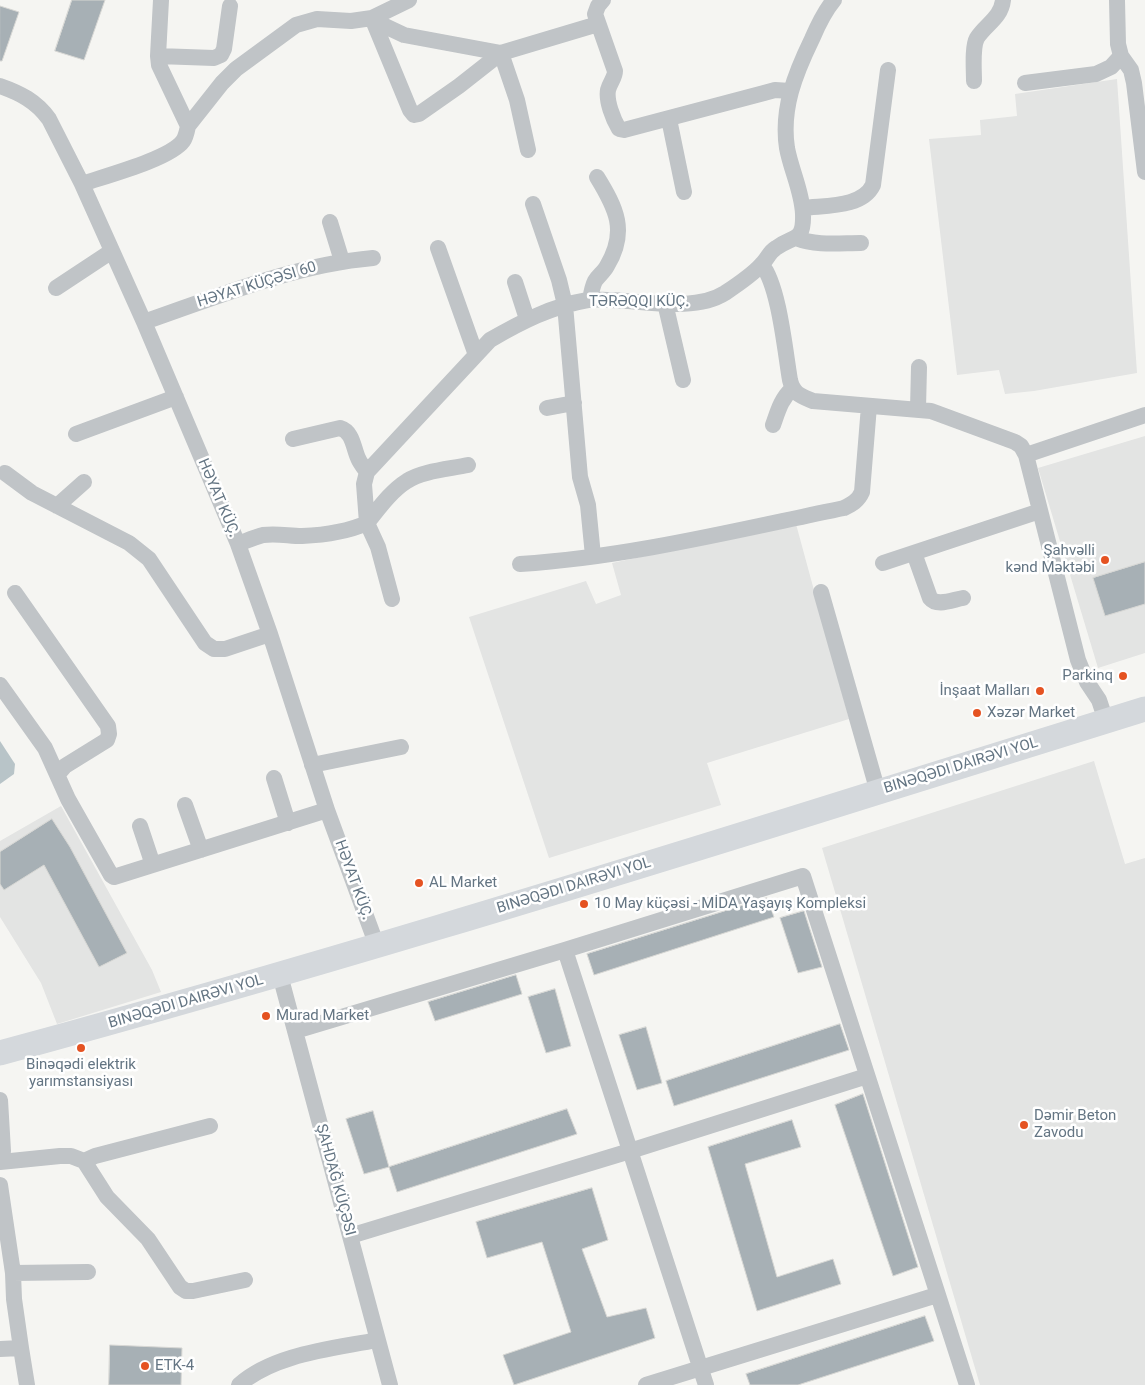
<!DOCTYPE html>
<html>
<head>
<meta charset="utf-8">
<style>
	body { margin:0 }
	canvas { display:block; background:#f5f5f2 }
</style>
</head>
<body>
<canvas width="1145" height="1385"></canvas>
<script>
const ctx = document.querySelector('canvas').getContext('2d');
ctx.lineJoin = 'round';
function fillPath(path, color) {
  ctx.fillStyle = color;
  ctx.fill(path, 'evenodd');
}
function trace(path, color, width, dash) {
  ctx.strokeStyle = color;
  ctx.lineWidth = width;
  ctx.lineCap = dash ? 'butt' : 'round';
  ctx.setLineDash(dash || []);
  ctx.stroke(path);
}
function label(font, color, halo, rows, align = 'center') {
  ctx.font = font + ' Roboto,sans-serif';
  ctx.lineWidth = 5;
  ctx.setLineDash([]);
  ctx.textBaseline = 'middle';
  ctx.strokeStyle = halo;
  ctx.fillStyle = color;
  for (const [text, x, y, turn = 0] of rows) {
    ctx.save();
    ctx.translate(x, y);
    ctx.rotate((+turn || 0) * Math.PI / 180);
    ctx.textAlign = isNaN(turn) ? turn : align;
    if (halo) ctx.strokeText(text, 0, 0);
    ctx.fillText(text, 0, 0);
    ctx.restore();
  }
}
fillPath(new Path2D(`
	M1117 79 1137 373 1034 391 1005 394 999 370 957 375 929 139 981 135 980 120 1017 116 1015 94Z
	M1145 436V653L1098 668 1038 468Z
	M796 524 849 719 707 763 721 805 549 858 469 617 586 581 596 604 621 595 612 563Z
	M1094 761 1125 864 1145 858V1385H980L822 848Z
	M61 806 152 970 161 992 57 1024 41 983 0 917V841Z`), '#e3e4e3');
fillPath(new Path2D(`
	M0 741 15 764 14 774 0 784Z`), '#b8c4c8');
const building = new Path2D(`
	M72 0H105L84 60 55 51Z
	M0 6 19 12 2 61H0Z
	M1145 562V604L1105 616 1093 578Z
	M52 819 70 847 127 953 99 967 44 865 4 890 0 884V852Z
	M767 898 774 917 594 975 587 954Z
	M804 911 822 967 798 973 780 918Z
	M516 975 522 994 435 1021 428 1002Z
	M555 989 571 1046 546 1053 528 997Z
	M840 1024 849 1050 674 1106 666 1081Z
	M646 1027 662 1083 637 1090 619 1035Z
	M863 1094 918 1267 893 1276 835 1105Z
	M567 1109 577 1134 397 1192 389 1167Z
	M373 1111 389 1167 364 1174 346 1119Z
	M792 1120 801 1147 745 1164 777 1277 833 1259 841 1284 757 1311 708 1147Z
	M592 1188 608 1240 582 1249 607 1317 646 1308 655 1338 514 1385 503 1355 571 1332 542 1242 487 1258 476 1222Z
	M925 1316 934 1341 798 1385H750L746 1374Z
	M110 1345 182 1348 181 1385H109Z`);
fillPath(building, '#a7b0b5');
trace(building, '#d7d7d4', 1);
trace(new Path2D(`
	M161 0 158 56 159 65 188 126
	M603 0 598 6 595 14 615 71C615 78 610 82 608 90 606 101 613 119 619 129L624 130 764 93 775 90 790 91
	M1117 0 1118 44 1121 56 1131 70 1134 83 1145 172
	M372 18 410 110 414 115 419 114 459 86 501 53 598 24
	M372 18 387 27 404 35 501 53 517 100 528 150
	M158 56 214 58 221 55 224 49 230 6
	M974 81C974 70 972 47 977 38 986 24 1001 18 1003 0
	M1025 83 1096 74 1111 67 1121 56
	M0 86C20 93 36 101 49 119L82 184 144 322 238 544 270 634 327 810 377 946
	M669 119 684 192
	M82 184C105 176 170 159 183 141 186 137 187 131 188 126L222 83 236 69 296 25 317 19 351 21 372 18 409 0
	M533 204 559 280 565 305 580 477 588 505 593 556
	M803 208C825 205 862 208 873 185L888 70
	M330 222 342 261
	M796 238C816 246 840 243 861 243
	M438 248 476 355
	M762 265C779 286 785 351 790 380 793 394 801 396 813 401L931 411 1015 442 1021 446 1026 455 1078 660 1087 682 1099 700 1106 721
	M515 282 527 319
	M56 288 112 251
	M590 300C591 294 592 287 595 281 598 276 604 272 607 266 628 231 616 208 597 177
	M665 303 683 380
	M144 322C219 296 294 265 373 258
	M547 408 574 403
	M918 409 919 367
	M773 425C778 411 781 399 792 389
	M76 434 176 397
	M293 439 340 428C353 432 353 447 358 458 360 463 364 468 367 472
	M1026 455 1145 415
	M5 473 32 493 129 543 149 559 205 643 214 649H225L270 634
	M57 506 84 482
	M238 544C246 541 255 537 263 535 277 533 289 536 302 536 324 535 347 532 367 523L364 484 367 472 490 340C521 322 552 306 588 300 595 299 603 300 610 300 645 301 695 312 725 293 737 285 752 275 761 265 767 260 769 252 776 248 793 235 804 243 803 214 802 191 791 170 787 148 781 109 795 74 812 39 818 25 824 12 834 0
	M914 553 930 598C937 607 952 600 963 598
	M883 563 1040 511
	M520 564C629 557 737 530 844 508 852 504 858 501 862 492L869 406
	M821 592 878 792
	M15 593 108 726 109 734 107 740 65 766 58 774
	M392 599 378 547 367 523C379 508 391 491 407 481 422 471 450 469 468 465
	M0 685 45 748 68 799 111 875 114 877 327 810
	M312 765 401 747
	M274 778 288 823
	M185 805 201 850
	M140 826 153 865
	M565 950 706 1385
	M280 975 390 1385
	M295 1031 565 950 803 876 967 1385
	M0 1100 3 1151 0 1158
	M84 1161 95 1156 210 1126
	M0 1162 60 1156H71L84 1161 107 1197 148 1239 180 1287 186 1291H193L245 1280
	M0 1185 13 1273 14 1299 21 1348 27 1385
	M350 1236 630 1151 867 1076
	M13 1273 88 1272
	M0 1349 21 1348
	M239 1385C274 1354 332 1349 377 1340
	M646 1385 937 1295`), '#c0c4c7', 16);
trace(new Path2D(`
	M0 1053C294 973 585 884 875 793 965 765 1055 737 1145 709`), '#d4d8dc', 25);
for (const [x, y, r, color] of [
	[1105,560,5,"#e55322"],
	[1123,676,5,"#e55322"],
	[1040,691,5,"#e55322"],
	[977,713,5,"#e55322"],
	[419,883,5,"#e55322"],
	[584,904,5,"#e55322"],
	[266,1016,5,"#e55322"],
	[81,1048,5,"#e55322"],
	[1024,1125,5,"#e55322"],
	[145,1366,5,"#e55322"]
]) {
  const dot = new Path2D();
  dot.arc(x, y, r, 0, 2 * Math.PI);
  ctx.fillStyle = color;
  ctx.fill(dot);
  trace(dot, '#fff', 2);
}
label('15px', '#647583', '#fff', [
	["HƏYAT KÜÇƏSI 60",257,285,-17],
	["TƏRƏQQI KÜÇ.",639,302],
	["HƏYAT KÜÇ.",218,498,67],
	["BINƏQƏDI DAIRƏVI YOL",961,766,-17],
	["HƏYAT KÜÇ.",353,880,70],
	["BINƏQƏDI DAIRƏVI YOL",574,886,-17],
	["BINƏQƏDI DAIRƏVI YOL",186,1002,-16],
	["ŞAHDAĞ KÜÇƏSI",335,1180,75]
]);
label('15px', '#647583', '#fff', [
	["Şahvəlli",1095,551,"right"],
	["kənd Məktəbi",1095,568,"right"],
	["Parkinq",1113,676,"right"],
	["İnşaat Malları",1030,691,"right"],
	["Xəzər Market",987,713],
	["AL Market",429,883],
	["10 May küçəsi - MİDA Yaşayış Kompleksi",594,904],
	["Murad Market",276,1016],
	["Binəqədi elektrik",81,1065,"center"],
	["yarımstansiyası",81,1082,"center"],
	["Dəmir Beton",1034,1116],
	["Zavodu",1034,1133],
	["ETK-4",155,1366]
], 'left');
</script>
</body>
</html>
